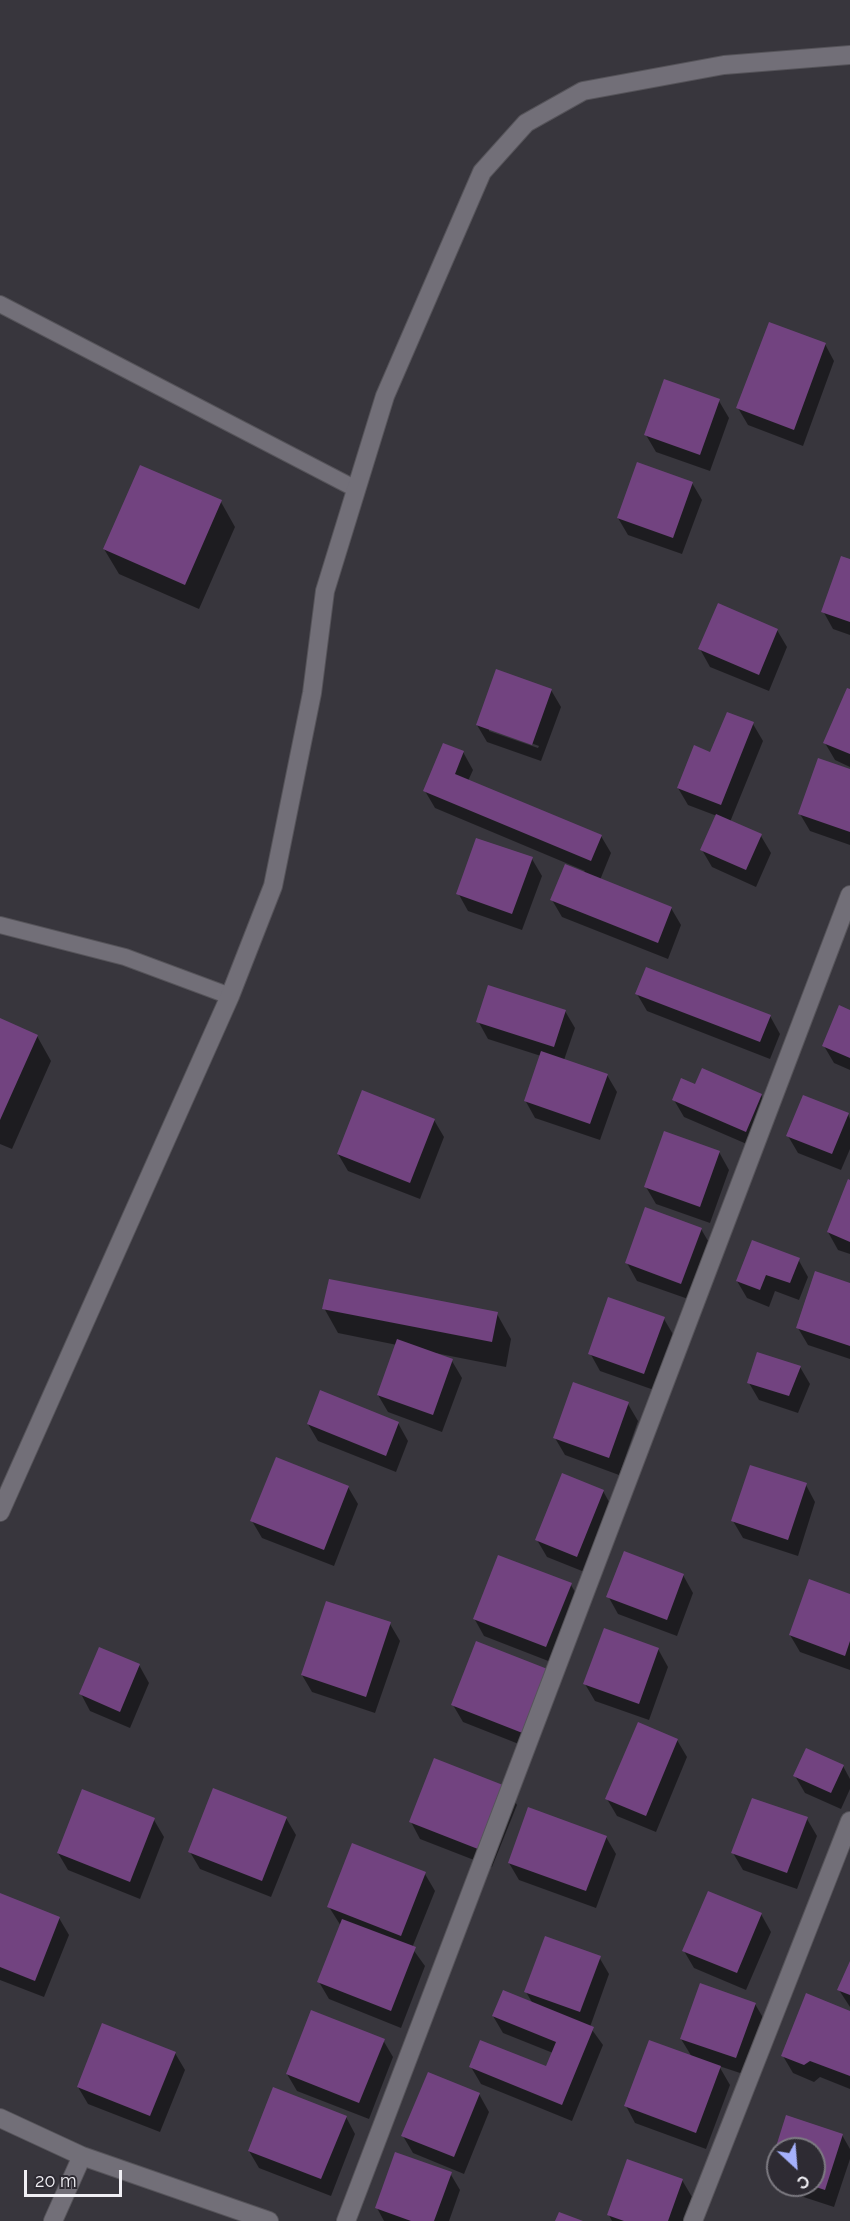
<!DOCTYPE html>
<html>
<head>
<meta charset="utf-8">
<style>
	body { margin:0 }
	#map { position:relative; width:850px; height:2221px; overflow:hidden; background:#38363d; font-family:Raleway,sans-serif }
	canvas { display:block }
	.north { position:absolute; left:766px; top:2137px; width:60px; height:60px; box-sizing:border-box; background:#2e2b33; border:2px solid #7c7a81; border-radius:50%; rotate:154deg; font-size:16px; font-weight:700; line-height:24px; text-align:center; color:#f1f0f5 }
	.north::after { content:''; display:block; margin:auto; width:21px; height:27px; background:#a5b1fc; clip-path:polygon(50% 0,100% 100%,50% 72%,0 100%) }
	.scale { position:absolute; left:24px; top:2170px; width:98px; height:27px; box-sizing:border-box; border:3px solid #f1f0f5; border-top:0; padding-left:8px; font-size:18px; line-height:21px; white-space:nowrap; color:#f1f0f5; -webkit-text-stroke:4px #2e2b33; paint-order:stroke }
</style>
</head>
<body>
<div id="map">
<canvas width="850" height="2221"></canvas>
<div class="north">С</div>
<div class="scale">20 m</div>
</div>
<script>
const ctx = document.querySelector('canvas').getContext('2d');
ctx.lineJoin = 'round';
function fillPath(path, color) {
  ctx.fillStyle = color;
  ctx.fill(path, 'evenodd');
}
function trace(path, color, width, dash) {
  ctx.strokeStyle = color;
  ctx.lineWidth = width;
  ctx.lineCap = dash ? 'butt' : 'round';
  ctx.setLineDash(dash || []);
  ctx.stroke(path);
}
fillPath(new Path2D(`
	M825 344 834 361 803 446 748 425 738 408Z
	M719 401 729 418 710 471 656 452 646 435Z
	M692 483 702 500 682 554 628 535 618 518Z
	M221 502 235 527 199 609 119 574 104 549Z
	M850 560V635L833 629 823 611Z
	M777 630 787 647 769 691 710 667 700 649Z
	M551 690 561 707 541 761 487 742 477 725ZM489 728 539 746 538 748 489 731Z
	M850 691V767L835 760 825 743Z
	M753 724 763 741 730 822 761 836 771 853 756 887 712 867 702 850 717 816 688 805 678 788 711 754Z
	M463 752 473 770 468 781 601 836 611 853 600 880 671 908 681 925 668 959 562 917 552 900 585 871 435 808 425 791Z
	M850 771V845L810 831 800 814Z
	M532 859 542 876 522 930 468 911 458 893Z
	M637 994 770 1016 780 1034 770 1059 647 1011Z
	M565 1011 575 1028 564 1060 607 1075 617 1092 600 1140 535 1118 525 1100 541 1056 488 1039 478 1021Z
	M850 1011V1070L834 1063 824 1046Z
	M0 1020 37 1036 51 1061 12 1149 0 1144Z
	M696 1085 761 1095 771 1112 756 1148 684 1117 674 1100Z
	M848 1114 850 1119V1149L841 1170 798 1153 788 1136Z
	M434 1120 444 1137 420 1199 348 1171 338 1154Z
	M719 1152 729 1170 710 1223 656 1204 646 1187Z
	M850 1182V1254L838 1250 828 1232Z
	M701 1229 711 1246 691 1300 637 1281 627 1263Z
	M798 1259 808 1277 799 1300 775 1291 769 1307 747 1298 737 1281Z
	M850 1284V1359L808 1345 798 1328Z
	M324 1308 497 1314 511 1339 506 1367 435 1353 452 1361 462 1378 442 1432 388 1412 378 1395 397 1345 338 1333Z
	M664 1319 674 1336 654 1390 600 1371 590 1353Z
	M800 1367 810 1384 798 1413 759 1400 749 1383Z
	M628 1404 638 1421 619 1475 565 1455 555 1438Z
	M398 1423 408 1441 396 1472 318 1441 308 1424Z
	M806 1485 815 1502 798 1556 743 1538 733 1521Z
	M348 1487 358 1504 334 1566 262 1538 252 1521Z
	M603 1491 613 1509 587 1573 547 1557 537 1540Z
	M683 1575 693 1593 677 1636 618 1614 608 1596Z
	M571 1585 581 1602 556 1664 484 1636 474 1618Z
	M850 1596V1670L800 1652 790 1635Z
	M390 1624 400 1641 375 1713 312 1692 302 1675Z
	M658 1649 668 1667 649 1720 595 1701 585 1684Z
	M139 1665 149 1683 130 1728 90 1711 81 1694Z
	M549 1671 559 1688 534 1750 463 1722 453 1705Z
	M677 1740 687 1757 656 1832 617 1816 607 1799Z
	M843 1766 850 1779V1789L841 1809 805 1793 795 1776Z
	M507 1788 517 1805 492 1867 420 1839 411 1822Z
	M286 1818 296 1835 271 1897 200 1869 190 1852Z
	M807 1819 817 1836 797 1889 743 1870 733 1853Z
	M154 1820 164 1837 140 1899 68 1870 58 1853Z
	M606 1837 616 1854 596 1908 519 1880 509 1863Z
	M425 1874 435 1891 412 1948 425 1966 401 2028 329 1999 319 1982 341 1926 329 1907Z
	M0 1895 59 1918 69 1935 44 1997 0 1980Z
	M761 1914 771 1932 746 1990 694 1968 684 1951Z
	M599 1957 609 1974 590 2027 603 2045 572 2121 481 2084 471 2067 547 2068 553 2053 503 2033 493 2016 533 2004 526 1992Z
	M850 1965V2007L839 1990Z
	M755 2004 765 2021 746 2075 719 2066 730 2085 706 2149 635 2123 626 2106 692 2057 681 2039Z
	M850 2012V2089L820 2077 814 2082 793 2073 783 2056Z
	M383 2040 393 2057 369 2119 297 2091 287 2074Z
	M175 2053 185 2070 160 2132 88 2104 78 2087Z
	M479 2094 489 2112 464 2174 413 2153 403 2136Z
	M346 2117 355 2134 331 2196 259 2168 249 2151Z
	M787 2117 842 2135 850 2149V2159L834 2207 779 2189 769 2172ZM778 2149H814V2185H778Z
	M450 2173 460 2190 449 2221H384L377 2208Z
	M682 2180 692 2197 684 2221H612L609 2215Z`), '#0007');
fillPath(new Path2D(`
	M769 322 826 343 794 430 736 408Z
	M664 379 720 399 700 455 644 435Z
	M637 462 693 482 673 538 617 518Z
	M140 465 222 500 185 585 103 549Z
	M841 556 850 559V622L821 612Z
	M718 603 778 629 759 675 698 649Z
	M496 669 552 689 532 745 476 725Z
	M847 688 850 689V754L823 743Z
	M727 712 754 722 721 805 677 788 694 745 710 752Z
	M443 743 464 751 455 774 602 835 591 861 423 791Z
	M818 758 850 769V832L798 814Z
	M716 814 762 834 746 870 700 850Z
	M476 838 533 857 512 914 456 894Z
	M565 864 672 907 658 943 550 900Z
	M646 967 771 1015 760 1042 635 994Z
	M488 985 566 1010 554 1047 476 1022Z
	M839 1005 850 1010V1058L822 1046Z
	M0 1018 38 1035 0 1120Z
	M541 1051 608 1074 590 1124 524 1101Z
	M702 1068 762 1094 746 1132 672 1100 681 1078 695 1084Z
	M362 1090 435 1119 410 1183 337 1154Z
	M803 1095 849 1113 832 1154 786 1136Z
	M664 1131 720 1151 700 1207 644 1187Z
	M848 1179 850 1180V1242L827 1232Z
	M645 1207 702 1228 681 1284 625 1263Z
	M752 1240 800 1258 790 1283 766 1275 760 1290 736 1281Z
	M815 1271 850 1283V1346L796 1328Z
	M329 1279 498 1312 492 1342 322 1309Z
	M608 1297 665 1317 644 1374 588 1354Z
	M397 1339 453 1359 433 1415 377 1395Z
	M757 1352 801 1366 789 1396 747 1383Z
	M573 1382 629 1402 609 1458 553 1438Z
	M320 1390 399 1422 386 1456 307 1424Z
	M276 1457 349 1486 324 1550 250 1521Z
	M750 1465 807 1483 788 1540 731 1521Z
	M562 1473 604 1490 577 1557 535 1540Z
	M624 1551 684 1574 667 1620 606 1597Z
	M498 1555 572 1583 546 1647 473 1619Z
	M809 1579 850 1594V1641L845 1656 789 1635Z
	M326 1601 391 1622 366 1697 301 1675Z
	M604 1628 659 1648 639 1704 583 1684Z
	M476 1641 550 1670 525 1734 451 1705Z
	M99 1647 140 1664 120 1712 79 1694Z
	M638 1722 678 1739 646 1816 605 1799Z
	M806 1748 844 1765 831 1793 793 1776Z
	M434 1758 508 1787 483 1851 409 1822Z
	M213 1788 287 1817 262 1881 188 1852Z
	M82 1789 155 1818 130 1882 57 1853Z
	M752 1798 808 1817 787 1873 731 1853Z
	M528 1807 607 1836 586 1891 508 1863Z
	M352 1843 426 1872 401 1936 327 1907Z
	M708 1891 762 1913 737 1973 682 1951Z
	M0 1893 60 1917 35 1981 0 1967Z
	M342 1919 416 1947 391 2011 317 1982Z
	M545 1936 601 1956 580 2012 524 1992Z
	M850 1961V1995L837 1990Z
	M700 1983 756 2003 736 2058 680 2039Z
	M503 1990 594 2027 562 2105 469 2067 480 2040 546 2066 556 2042 492 2016Z
	M806 1993 850 2011V2076L810 2061 804 2065 781 2056Z
	M311 2010 385 2039 359 2103 286 2074Z
	M102 2023 176 2052 150 2116 77 2087Z
	M649 2040 721 2066 696 2133 624 2106Z
	M428 2072 480 2093 454 2157 401 2136Z
	M273 2087 347 2116 321 2179 248 2151Z
	M786 2115 843 2134 825 2190 810 2185H814V2149H778V2175L768 2172Z
	M395 2152 452 2172 434 2221H411L375 2208Z
	M627 2159 683 2179 668 2221H624L607 2215Z
	M559 2212 583 2221H555Z`), '#724380');
const lane = new Path2D(`
	M0 304 356 489
	M0 925 125 957 230 996`);
const street = new Path2D(`
	M0 1512 230 996 273 886 312 693 325 591 385 396 482 172 526 123 583 91 724 65 850 55
	M0 2118 82 2156 269 2221
	M53 2221 82 2156
	M346 2221 850 895
	M693 2221 850 1821`);
trace(lane, '#56545a', 18);
trace(street, '#56545a', 20);
trace(lane, '#726f78', 16);
trace(street, '#726f78', 18);
</script>
</body>
</html>
